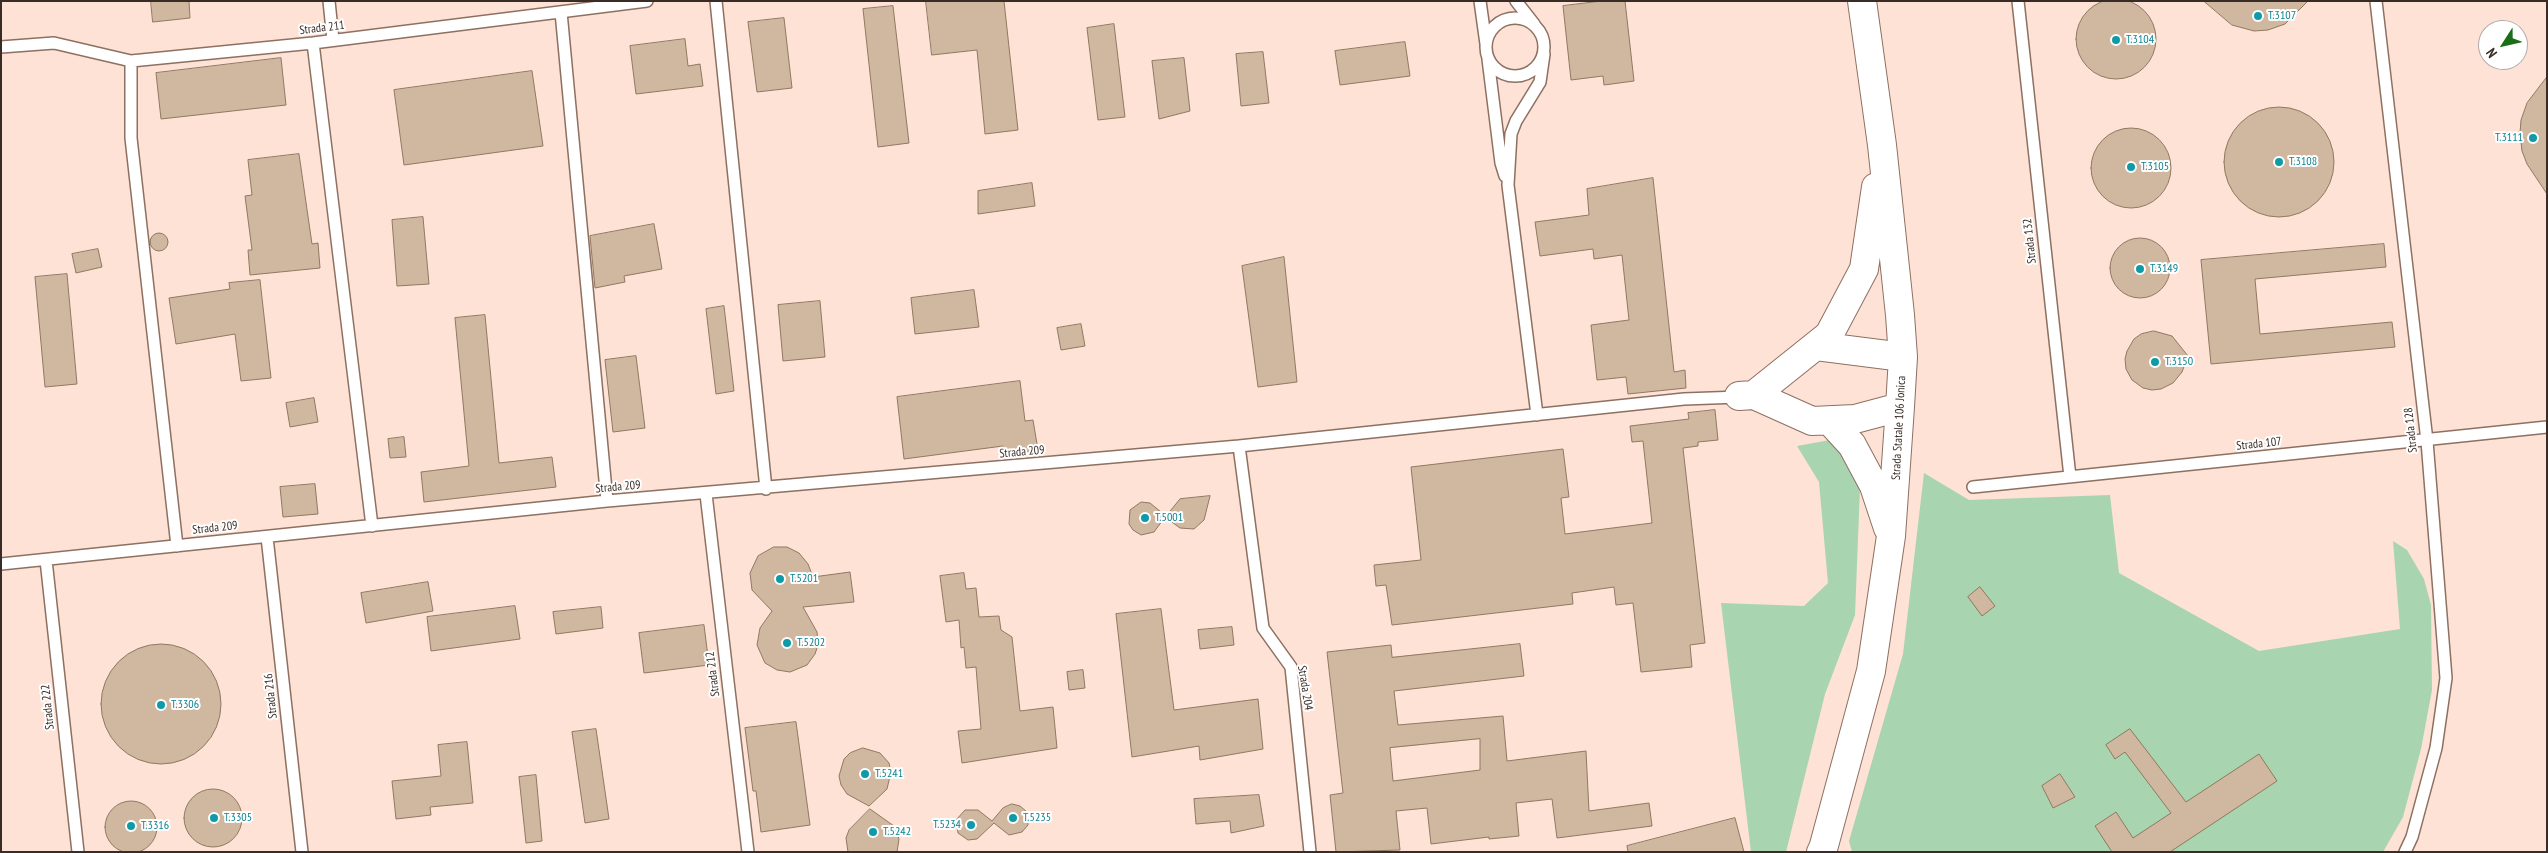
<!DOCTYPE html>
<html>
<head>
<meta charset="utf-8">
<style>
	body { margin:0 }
	#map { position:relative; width:2548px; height:853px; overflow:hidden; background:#fde2d5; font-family:"PT Sans Narrow",sans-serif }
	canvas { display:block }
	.frame { position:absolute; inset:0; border:2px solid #392c26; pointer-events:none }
	.north { position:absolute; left:2478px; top:20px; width:50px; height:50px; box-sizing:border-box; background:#fff; border:1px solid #b0aba8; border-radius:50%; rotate:235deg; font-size:14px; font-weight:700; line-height:20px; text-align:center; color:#392c26 }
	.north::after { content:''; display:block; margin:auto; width:18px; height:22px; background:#196e17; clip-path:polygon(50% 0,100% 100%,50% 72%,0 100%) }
</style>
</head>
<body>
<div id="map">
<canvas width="2548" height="853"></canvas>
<div class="frame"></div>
<div class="north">N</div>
</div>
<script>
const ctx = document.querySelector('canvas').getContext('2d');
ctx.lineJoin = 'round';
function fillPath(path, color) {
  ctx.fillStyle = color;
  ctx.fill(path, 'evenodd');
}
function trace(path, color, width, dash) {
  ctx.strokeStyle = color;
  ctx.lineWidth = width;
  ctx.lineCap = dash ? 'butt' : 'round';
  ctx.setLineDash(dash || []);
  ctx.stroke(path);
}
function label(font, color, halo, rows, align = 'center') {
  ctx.font = font + ' "PT Sans Narrow",sans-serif';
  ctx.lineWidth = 4;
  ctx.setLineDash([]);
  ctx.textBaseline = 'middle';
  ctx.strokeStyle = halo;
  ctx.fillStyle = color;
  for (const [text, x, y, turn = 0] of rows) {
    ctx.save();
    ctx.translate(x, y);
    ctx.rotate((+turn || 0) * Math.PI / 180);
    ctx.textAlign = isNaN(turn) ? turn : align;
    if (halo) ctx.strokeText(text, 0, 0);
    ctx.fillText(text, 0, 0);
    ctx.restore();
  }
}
fillPath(new Path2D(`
	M1830 440 1843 445 1860 488 1855 615 1825 694 1786 852H1751L1721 603 1804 606 1828 583 1819 482 1797 446Z
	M1924 473 1969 500 2110 495 2119 573 2259 651 2400 629 2393 541 2407 550 2424 579 2431 605 2432 690 2421 749 2403 817 2383 852H1852L1849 841 1903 654Z`), '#a8d4af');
const building = new Path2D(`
	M2076 39a40 40 0 1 1 80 0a40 40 0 1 1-80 0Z
	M151 1H189L190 18 153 22Z
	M926 1H1004L1018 130 985 134 977 50 932 55Z
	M1602 1H1625L1634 81 1604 85 1603 76 1571 80 1563 6Z
	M2204 1H2308L2285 24 2268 30 2254 31 2232 25Z
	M893 6 909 143 878 147 863 9Z
	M784 18 792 88 757 92 748 22Z
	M1114 24 1125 117 1098 120 1087 28Z
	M685 39 688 66 700 64 703 86 636 94 630 46Z
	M1405 42 1410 76 1340 85 1335 51Z
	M1263 52 1269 103 1241 106 1236 54Z
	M281 58 286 105 161 119 156 73Z
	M1184 58 1190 111 1159 119 1152 61Z
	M532 71 543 146 404 165 394 90Z
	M2547 77V194L2527 164 2522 151 2520 133 2521 120 2527 103Z
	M2224 162a55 55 0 1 1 110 0a55 55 0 1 1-110 0Z
	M2091 168a40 40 0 1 1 80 0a40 40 0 1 1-80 0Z
	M299 154 312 244 318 243 320 268 250 275 248 250H252L245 196 252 195 248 160Z
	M1653 178 1674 372 1685 370 1686 388 1628 394 1626 377 1597 380 1591 325 1629 320 1622 255 1594 259 1593 249 1540 256 1535 222 1589 215 1587 189Z
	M1032 183 1035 206 978 214V191Z
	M423 217 429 284 397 286 392 220Z
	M654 224 662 269 624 276 625 282 595 288 590 236Z
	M150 242a9 9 0 1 1 18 0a9 9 0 1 1-18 0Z
	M2110 268a30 30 0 1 1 60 0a30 30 0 1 1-60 0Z
	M2384 244 2386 267 2255 279 2260 334 2392 322 2395 347 2211 364 2201 260Z
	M98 249 102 267 76 273 72 254Z
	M1284 257 1297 382 1258 387 1242 266Z
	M67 274 77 384 45 387 35 277Z
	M260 280 271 378 241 381 235 334 176 344 169 298 230 289 229 283Z
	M974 290 979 327 915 334 911 298Z
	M820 301 825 357 783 361 778 305Z
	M724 306 734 391 716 394 706 309Z
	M485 315 499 463 552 457 556 487 424 502 421 472 469 466 455 318Z
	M1081 324 1085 346 1061 350 1057 328Z
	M2154 331 2172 336 2188 356 2182 372 2173 383 2161 389 2152 390 2143 388 2132 380 2126 369 2125 359 2127 351 2134 339 2141 334Z
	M636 356 645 428 613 432 605 360Z
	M1020 381 1025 421 1033 420 1038 450 1004 455 1003 446 904 459 897 397Z
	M314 398 318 422 290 427 286 403Z
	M1715 410 1718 440 1698 442V446L1683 448 1705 643 1690 645 1692 667 1641 672 1633 603 1616 605 1614 587 1572 593 1573 604 1392 625 1386 585 1376 586 1374 565 1421 560 1411 467 1563 449 1569 497 1561 498 1565 534 1652 523 1643 441 1632 442 1630 426 1689 419 1688 413Z
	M404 437 406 457 390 458 388 439Z
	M315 484 318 514 283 517 280 487Z
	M1210 496 1204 520 1194 529 1180 528 1165 517 1154 532 1141 535 1133 530 1129 524 1130 510 1141 502 1150 503 1166 516 1180 499Z
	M774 547H787L799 553 808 564 813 577 850 572 854 602 803 607 817 632 818 645 815 654 807 665 790 672 777 670 765 663 757 645 760 628 772 611 752 590 750 573 758 556Z
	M964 573 966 589 976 588 979 617 999 616 1001 630 1012 637 1020 711 1053 707 1057 748 962 763 958 731 981 729 976 667 966 668 964 647 961 648 959 620 946 622 940 576Z
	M428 582 433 611 366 623 361 593Z
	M1980 587 1995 606 1982 616 1968 597Z
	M515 606 520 639 431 651 427 617Z
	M601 607 603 628 556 634 553 612Z
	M1161 609 1174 710 1258 699 1263 749 1200 760 1199 746 1132 757 1116 614Z
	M704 625 709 665 644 673 639 633Z
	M1232 627 1234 645 1200 649 1198 630Z
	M101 704a60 60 0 1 1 120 0a60 60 0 1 1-120 0Z
	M1520 644 1524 676 1394 691 1398 725 1503 716 1507 761 1586 751 1589 811 1649 803 1652 826 1557 838 1552 799 1516 803 1519 836 1489 839V837L1431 844 1427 808 1396 811 1400 850 1336 852 1330 795 1343 793 1327 652 1391 645 1392 657ZM1480 739V770L1393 781 1390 748Z
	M1083 670 1085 688 1069 690 1067 672Z
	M796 722 810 825 761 832 756 791H753L745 728Z
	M596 729 609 819 585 823 572 732Z
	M2130 729 2186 802 2259 754 2277 781 2170 852H2112L2095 826 2116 812 2133 838 2171 813 2125 752 2115 759 2106 745Z
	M467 742 473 803 430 807 431 815 396 819 392 781 441 776 438 745Z
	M863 748 880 753 889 763 891 772 887 789 869 806 847 794 841 785 839 776 844 759 850 753Z
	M2060 774 2075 797 2053 808 2042 786Z
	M536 775 542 841 526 843 519 777Z
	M184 818a29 29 0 1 1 58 0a29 29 0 1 1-58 0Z
	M1259 795 1264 826 1231 833 1230 821 1196 824 1194 799Z
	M105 827a26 26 0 1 1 52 0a26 26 0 1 1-52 0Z
	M1012 804 1020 806 1027 812 1028 825 1022 832 1009 835 994 823 977 839 968 840 958 833 956 820 965 810H978L992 821 1003 808Z
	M870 809 894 826 899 839 897 852H848L846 838 849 830Z
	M1735 818 1744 852H1628L1627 846Z`);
fillPath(building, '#d0b79f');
trace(building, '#8f7962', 1);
const service = new Path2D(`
	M329 1 333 40
	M716 1 766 489
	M1480 1 1486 44
	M1516 1 1534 24
	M2018 1 2070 477
	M2376 1 2427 441 2446 678 2436 748 2412 837 2405 852
	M561 12 607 501
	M1486 47a29 29 0 1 1 58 0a29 29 0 1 1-58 0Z
	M313 43 372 526
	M1 47 54 43 131 61 313 43 647 1
	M1488 59 1501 163 1505 176
	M131 61V138L177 546
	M1537 415 1508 185 1511 134 1516 121 1540 82 1544 54
	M1239 446 1263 628 1291 667 1310 852
	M1973 487 2547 427
	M706 494 748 852
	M267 537 302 852
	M46 560 78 852
	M1 564 607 501 1239 446 1684 399 1739 397`);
const primary = new Path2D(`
	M1816 346 1903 357
	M1754 395 1829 335 1864 269 1876 187
	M1739 396 1754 395 1812 421 1855 419 1900 407
	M1830 421 1852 445 1874 486 1888 528
	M1823 849 1871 671 1891 536 1900 407 1903 357 1900 315 1882 145 1862 1`);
const trunk = new Path2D(`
	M1821 852 1823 849`);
trace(service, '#8d7061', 14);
trace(primary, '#8d7061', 30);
trace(trunk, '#8d7061', 30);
trace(service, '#fff', 11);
trace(primary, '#fff', 28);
trace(trunk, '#fff', 28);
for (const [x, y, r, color] of [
	[2258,16,5,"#0f9aa8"],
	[2116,40,5,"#0f9aa8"],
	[2533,138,5,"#0f9aa8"],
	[2279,162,5,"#0f9aa8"],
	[2131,167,5,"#0f9aa8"],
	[2140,269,5,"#0f9aa8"],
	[2155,362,5,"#0f9aa8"],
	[1145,518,5,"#0f9aa8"],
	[780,579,5,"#0f9aa8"],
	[787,643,5,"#0f9aa8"],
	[161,705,5,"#0f9aa8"],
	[865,774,5,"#0f9aa8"],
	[214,818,5,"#0f9aa8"],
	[1013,818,5,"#0f9aa8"],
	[971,825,5,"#0f9aa8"],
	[131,826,5,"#0f9aa8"],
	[873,832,5,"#0f9aa8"]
]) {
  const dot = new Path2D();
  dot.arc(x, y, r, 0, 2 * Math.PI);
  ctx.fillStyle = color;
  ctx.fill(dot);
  trace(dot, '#fff', 2);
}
label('12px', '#0d838f', '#fff', [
	["T.3107",2268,16],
	["T.3104",2126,40],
	["T.3111",2523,138,"right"],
	["T.3108",2289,162],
	["T.3105",2141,167],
	["T.3149",2150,269],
	["T.3150",2165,362],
	["T.5001",1155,518],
	["T.5201",790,579],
	["T.5202",797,643],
	["T.3306",171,705],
	["T.5241",875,774],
	["T.3305",224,818],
	["T.5235",1023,818],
	["T.5234",961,825,"right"],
	["T.3316",141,826],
	["T.5242",883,832]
], 'left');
label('12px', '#392c26', '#fff', [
	["Strada 211",322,28,-7],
	["Strada 132",2030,241,-96],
	["Strada Statale 106 Jonica",1899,428,-87],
	["Strada 128",2411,430,-96],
	["Strada 107",2259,444,-6],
	["Strada 209",1022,452,-5],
	["Strada 209",618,487,-5],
	["Strada 209",215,528,-6],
	["Strada 212",713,674,-97],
	["Strada 204",1305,688,81],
	["Strada 216",271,696,-96],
	["Strada 222",48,707,-96]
]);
</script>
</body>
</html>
